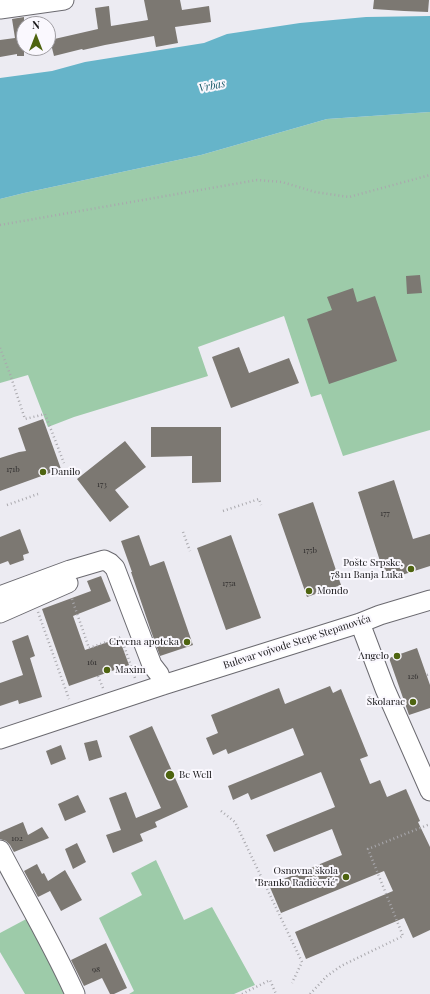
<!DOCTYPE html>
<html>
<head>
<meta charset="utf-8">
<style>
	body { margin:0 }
	#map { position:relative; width:430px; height:994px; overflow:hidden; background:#ecebf2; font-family:"Playfair Display",serif }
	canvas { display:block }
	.north { position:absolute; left:16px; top:16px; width:40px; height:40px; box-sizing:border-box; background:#faf8fe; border:1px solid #9f9da2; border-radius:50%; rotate:0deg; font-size:11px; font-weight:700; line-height:16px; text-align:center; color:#161517 }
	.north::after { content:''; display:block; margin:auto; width:14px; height:18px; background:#4e6410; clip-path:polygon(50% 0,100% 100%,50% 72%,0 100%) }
</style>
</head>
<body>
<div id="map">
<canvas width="430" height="994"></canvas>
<div class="north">N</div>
</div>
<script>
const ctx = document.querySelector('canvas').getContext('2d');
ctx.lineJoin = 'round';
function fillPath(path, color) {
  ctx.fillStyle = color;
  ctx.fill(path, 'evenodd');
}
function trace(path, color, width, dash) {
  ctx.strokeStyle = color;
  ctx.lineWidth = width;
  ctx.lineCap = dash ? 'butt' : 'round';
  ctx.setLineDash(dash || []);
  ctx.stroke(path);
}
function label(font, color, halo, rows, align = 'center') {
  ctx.font = font + ' "Playfair Display",serif';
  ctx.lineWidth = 4;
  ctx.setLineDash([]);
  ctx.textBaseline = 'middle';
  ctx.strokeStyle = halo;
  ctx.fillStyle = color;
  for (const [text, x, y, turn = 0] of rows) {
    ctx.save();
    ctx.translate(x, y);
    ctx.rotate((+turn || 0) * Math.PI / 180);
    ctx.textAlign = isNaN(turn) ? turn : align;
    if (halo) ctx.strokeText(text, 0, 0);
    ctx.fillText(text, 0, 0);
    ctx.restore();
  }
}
fillPath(new Path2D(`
	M430 112V430L416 434 343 456 321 394 311 397 284 316 198 347 208 376 74 417 48 427 28 375 0 383V199L24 193 201 155 327 119Z
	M156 860 184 920 212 907 255 985 234 994H129L134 991 99 918 142 895 131 873Z
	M30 917 69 994H25L0 952V933Z`), '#9dcba9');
fillPath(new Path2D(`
	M430 16V112L327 119 201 155 24 193 0 199V78L52 71 85 62 204 43 227 34 300 23 366 17Z`), '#66b4c9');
fillPath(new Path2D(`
	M144 0H180L182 10 209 6 211 22 175 27 178 43 156 47 154 36 105 45 83 50 82 49 54 56 50 40 98 29 95 8 109 6 111 26 148 20Z
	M374 0H429L428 12 404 11 373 9Z
	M24 17V56H17V54L0 57V40L15 38 12 19Z
	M420 275 422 293 407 294 406 276Z
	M353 288 357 302 375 296 397 361 329 384 307 319 332 310 327 297Z
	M239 347 249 373 289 358 299 383 231 408 212 357Z
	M43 419 61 469 0 491V458L19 452 26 451 18 428Z
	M151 427H221V482L192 483V456L151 457Z
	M125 441 146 467 115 490 129 507 110 522 77 479Z
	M394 480 413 539 430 534V566L386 580 358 492Z
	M313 502 341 585 307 597 278 514Z
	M20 529 29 553 23 555 24 560 10 565 8 561 0 564V537Z
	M139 535 150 566 164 561 193 645 160 656 151 631 131 572H132L121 541Z
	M231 535 261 618 226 630 197 548Z
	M101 576 111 601 73 616 85 650 119 638 129 665 69 686 42 609 91 591 87 581Z
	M28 635 35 656 30 658 42 697 19 704 18 700 0 706V683L23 675 12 641Z
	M417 648 430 685V708L409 715 389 658Z
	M330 686 333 693 341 689 368 756 360 759 370 784 380 780 387 797 406 789 420 821 418 822 430 847V930L413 938 404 918 306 959 295 932 393 891 384 871 281 913 269 885 342 855 332 829 274 852 266 835 335 807 321 772 251 800 248 793 233 800 228 786 304 755 293 728 228 754 226 749 213 755 206 738 218 733 211 715 279 688 285 704Z
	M152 726 188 807 155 822 157 827 140 834 143 841 113 853 106 835 121 830 109 798 126 792 136 818 161 808 129 736Z
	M97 740 102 757 89 761 84 743Z
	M61 745 66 759 51 765 46 751Z
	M78 795 86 812 65 821 58 804Z
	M23 822 28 835 42 827 49 838 14 852 10 845 6 841 0 839V832Z
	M77 843 86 862 73 869 65 849Z
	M37 864 42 874 44 873 48 881 65 870 82 900 61 911 50 891 38 897 24 871Z
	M106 943 127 988 114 994H110L102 978 84 986 71 960Z`), '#7c7872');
const minor = new Path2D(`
	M0 9 64 0
	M0 596 70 570 104 560 110 563 115 568 152 665 159 674 163 685
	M0 613 68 583
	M360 623 385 689 430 791
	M0 739 163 685 360 623 380 615 430 600
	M0 850C25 898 53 945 75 994`);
trace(minor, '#6b6a70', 21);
trace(new Path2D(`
	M0 225 257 180 282 182 315 192 349 197 430 175
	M0 348 10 374 25 419 45 414 64 463
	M7 505 38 494
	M223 511 259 499 261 505
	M183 532 190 551
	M72 599 89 648
	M38 612 69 699
	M89 648 121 637 135 678
	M427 675 430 674
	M98 676 103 688
	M221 811 235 822 302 962 292 983
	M242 994 270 980 276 994
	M310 994 327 976 341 966 403 936 368 849 430 824`), '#a9a8ad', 2.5, [1, 3]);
trace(minor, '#fff', 19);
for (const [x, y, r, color] of [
	[43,472,4,"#4e6410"],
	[411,569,4,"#4e6410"],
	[309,591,4,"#4e6410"],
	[187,642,4,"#4e6410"],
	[397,656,4,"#4e6410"],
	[107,670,4,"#4e6410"],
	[413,702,4,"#4e6410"],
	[170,775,5,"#4e6410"],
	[346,877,4,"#4e6410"]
]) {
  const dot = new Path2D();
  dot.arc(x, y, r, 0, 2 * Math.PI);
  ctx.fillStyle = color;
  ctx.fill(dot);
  trace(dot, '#faf8fe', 1.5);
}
label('8px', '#302e2e', null, [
	["171b",13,469],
	["173",102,484],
	["177",385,513],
	["175b",310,550],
	["175a",229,583],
	["161",92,662],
	["126",413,676],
	["102",17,838],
	["98",96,969]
]);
label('10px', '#161517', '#faf8fe', [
	["Danilo",51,472,"left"],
	["Pošte Srpske,",403,563],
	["78111 Banja Luka",403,575],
	["Mondo",317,591,"left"],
	["Crvena apoteka",179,642],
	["Angelo",389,656],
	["Maxim",115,670,"left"],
	["Školarac",405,702],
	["Be Well",179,775,"left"],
	["Osnovna škola",338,871],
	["\"Branko Radičević\"",338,883]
], 'right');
label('10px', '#161517', '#faf8fe', [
	["Bulevar vojvode Stepe Stepanovića",297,642,-18]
]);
label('italic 11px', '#21606f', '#faf8fe', [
	["Vrbas",212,86,-11]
]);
</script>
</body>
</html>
